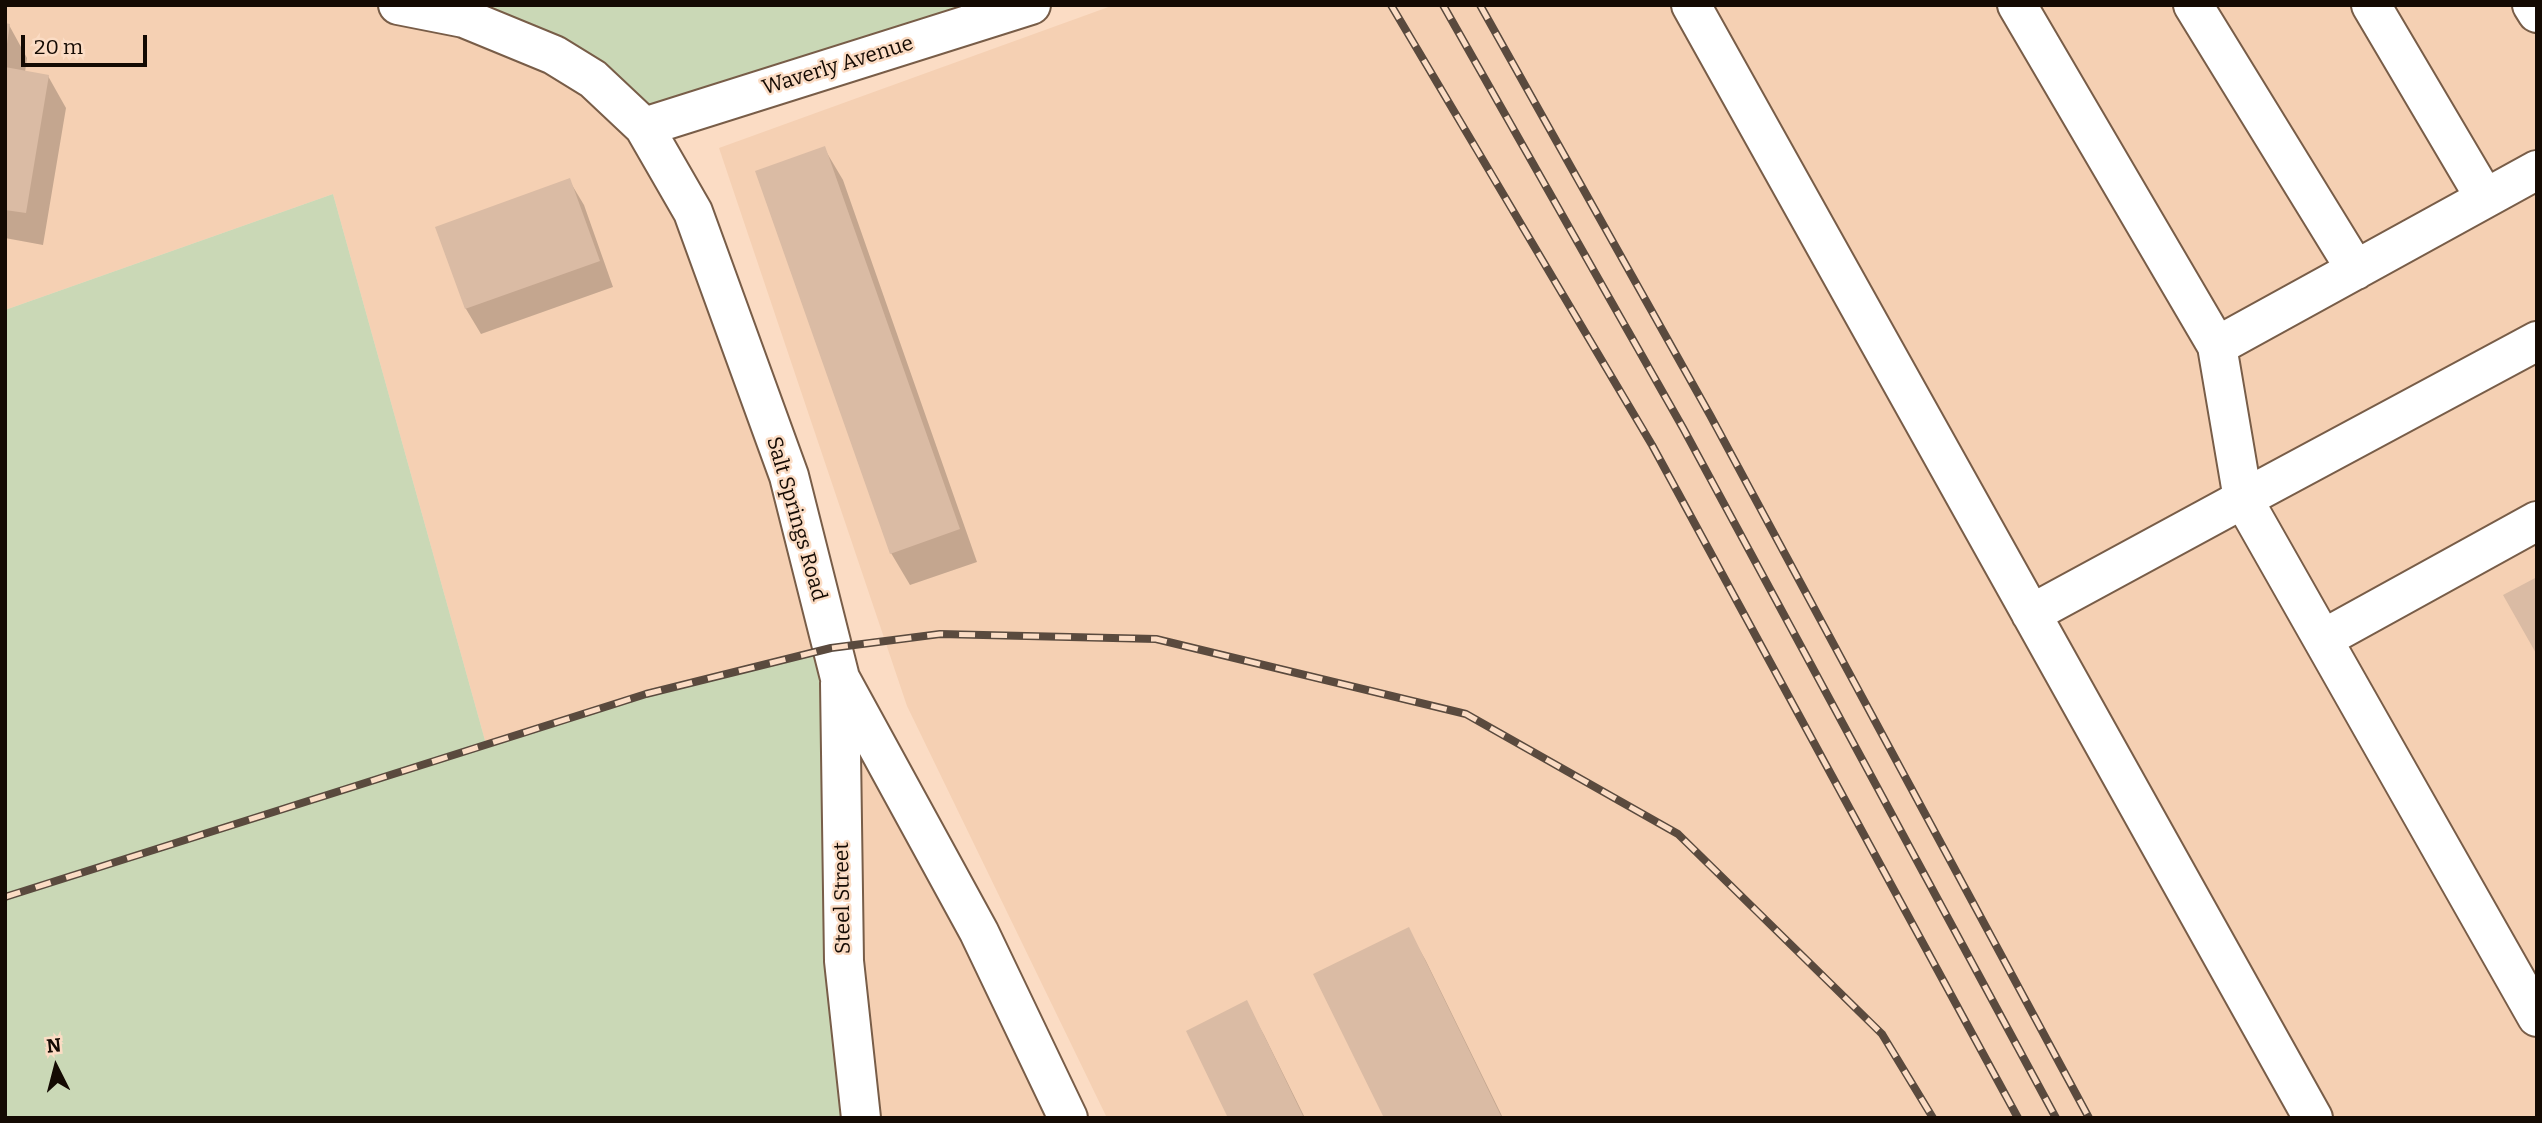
<!DOCTYPE html>
<html>
<head>
<meta charset="utf-8">
<style>
	body { margin:0 }
	#map { position:relative; width:2542px; height:1123px; overflow:hidden; background:#fbdcc4; font-family:Bitter,serif }
	canvas { display:block }
	.frame { position:absolute; inset:0; border:7px solid #140a03; pointer-events:none }
	.north { position:absolute; left:21px; top:1032px; width:70px; height:70px; -webkit-text-stroke:5px #fbdcc4; paint-order:stroke; rotate:354deg; font-size:19px; font-weight:700; line-height:28px; text-align:center; color:#140a03 }
	.north::after { content:''; display:block; margin:auto; width:24px; height:32px; background:#140a03; clip-path:polygon(50% 0,100% 100%,50% 72%,0 100%) }
	.scale { position:absolute; left:21px; top:35px; width:126px; height:32px; box-sizing:border-box; border:4px solid #140a03; border-top:0; padding-left:9px; font-size:21px; line-height:24px; white-space:nowrap; color:#140a03; -webkit-text-stroke:5px #fbdcc4; paint-order:stroke }
</style>
</head>
<body>
<div id="map">
<canvas width="2542" height="1123"></canvas>
<div class="frame"></div>
<div class="north">N</div>
<div class="scale">20 m</div>
</div>
<script>
const ctx = document.querySelector('canvas').getContext('2d');
ctx.lineJoin = 'round';
function fillPath(path, color) {
  ctx.fillStyle = color;
  ctx.fill(path, 'evenodd');
}
function trace(path, color, width, dash) {
  ctx.strokeStyle = color;
  ctx.lineWidth = width;
  ctx.lineCap = dash ? 'butt' : 'round';
  ctx.setLineDash(dash || []);
  ctx.stroke(path);
}
function label(font, color, halo, rows, align = 'center') {
  ctx.font = font + ' Bitter,serif';
  ctx.lineWidth = 5;
  ctx.setLineDash([]);
  ctx.textBaseline = 'middle';
  ctx.strokeStyle = halo;
  ctx.fillStyle = color;
  for (const [text, x, y, turn = 0] of rows) {
    ctx.save();
    ctx.translate(x, y);
    ctx.rotate((+turn || 0) * Math.PI / 180);
    ctx.textAlign = isNaN(turn) ? turn : align;
    if (halo) ctx.strokeText(text, 0, 0);
    ctx.fillText(text, 0, 0);
    ctx.restore();
  }
}
fillPath(new Path2D(`
	M5 5H398L464 18 644 127 831 648 646 694 486 744 333 194 5 310Z
	M1114 5H2537V1118H1107L907 706 719 148Z
	M840 678 1068 1118H861Z`), '#f5d0b3');
fillPath(new Path2D(`
	M463 5H1031L644 127Z
	M333 194 486 744 646 694 831 648 861 1118H5V310Z`), '#cad8b6');
fillPath(new Path2D(`
	M5 25H9L27 58 25 72 48 76 66 108 43 245 5 238Z
	M824 148 843 180 977 562 910 585 891 553Z
	M569 180 584 205 613 287 481 334 466 309 437 228Z
	M1408 929 1426 961 1503 1118H1386Z
	M1246 1003 1264 1035 1305 1118H1230Z`), '#0003');
fillPath(new Path2D(`
	M5 23 10 24 7 44H5Z
	M5 67 49 75 26 213 5 210Z
	M825 146 960 529 890 554 755 171Z
	M570 178 600 261 465 309 435 227Z
	M2537 577V655L2503 595Z
	M1409 927 1502 1118H1384L1313 974Z
	M1247 1000 1304 1118H1228L1186 1031Z`), '#dabba4');
const minor = new Path2D(`
	M398 5 464 18 554 55 593 79 644 127 693 212 789 476 840 678 979 932 1068 1118
	M1691 5 2313 1118
	M2017 5 2217 346 2537 170
	M2193 5 2356 270
	M2371 5 2485 198
	M2532 5 2537 13
	M644 127 1031 5
	M2217 346 2243 499 2537 341
	M2031 614 2243 499 2537 1017
	M2323 639 2537 521
	M840 683 844 961 861 1118`);
trace(minor, '#785d48', 42);
trace(minor, '#fff', 38);
const rail = new Path2D(`
	M1391 5 1652 445 2018 1118
	M1443 5 1683 428 2056 1118
	M1480 5 1710 415 2089 1118
	M5 897 646 694 831 648 940 634 1156 639 1466 714 1678 834 1882 1034 1933 1118`);
trace(rail, '#5a4a3e', 8);
trace(rail, '#fbdcc4', 5, [16]);
label('21px', '#140a03', '#fbdcc4', [
	["Waverly Avenue",838,66,-17],
	["Salt Springs Road",796,519,74],
	["Steel Street",843,898,-91]
]);
</script>
</body>
</html>
